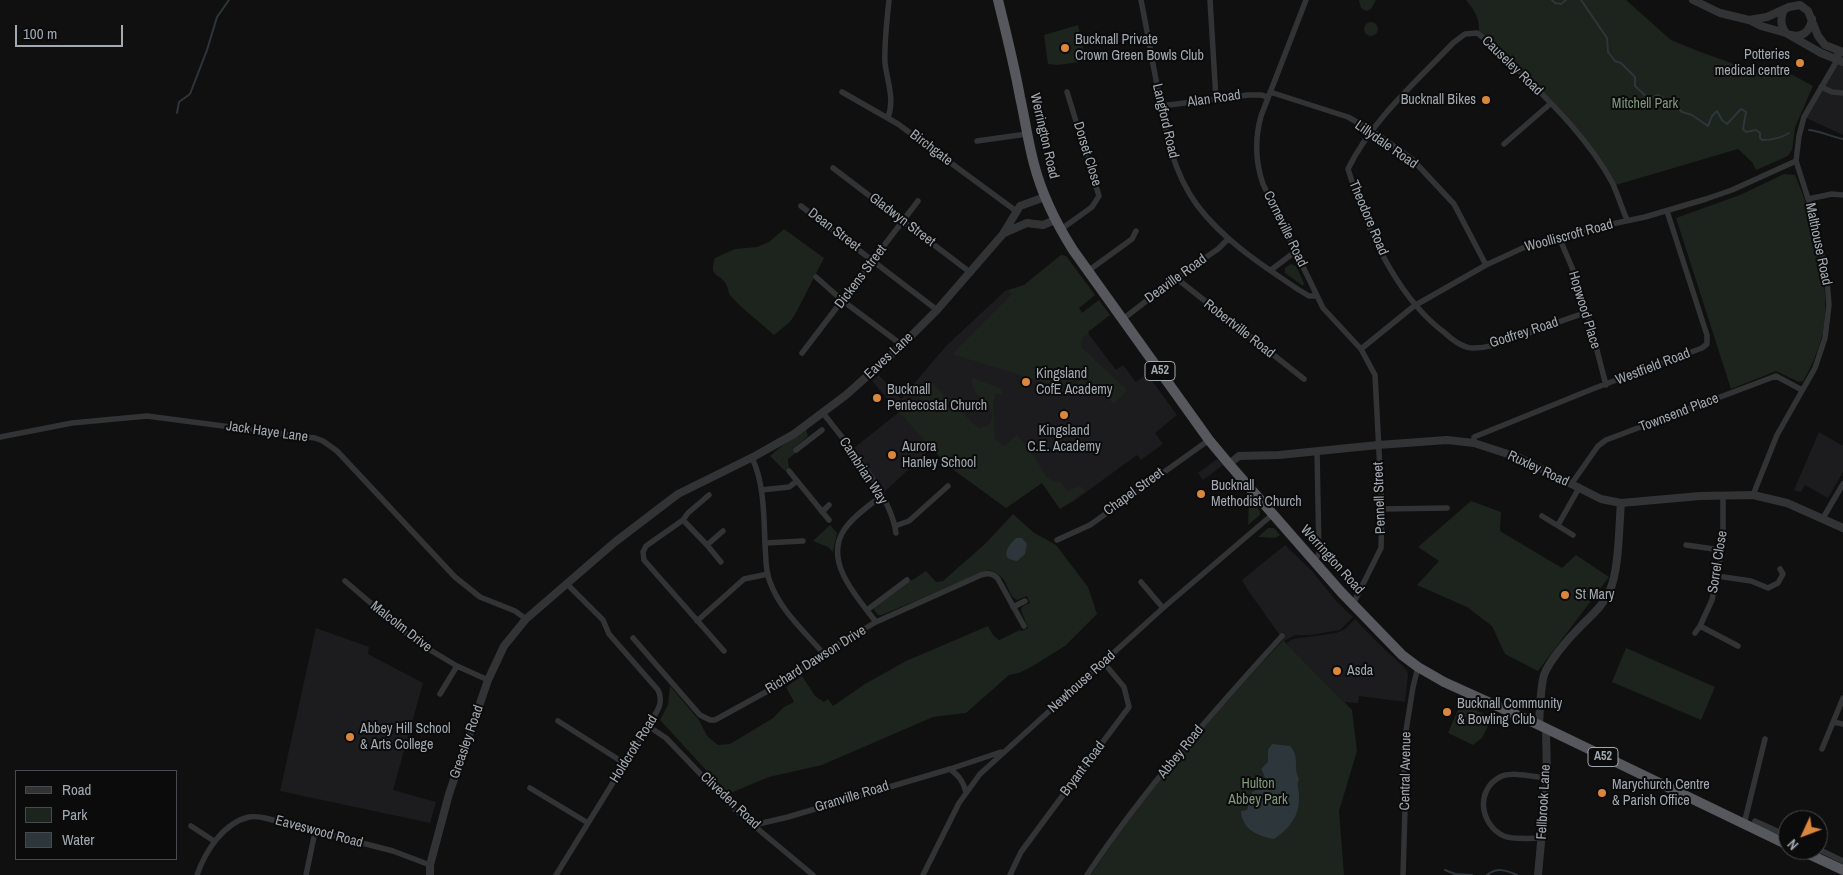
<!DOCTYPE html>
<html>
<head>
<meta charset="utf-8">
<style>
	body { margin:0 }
	#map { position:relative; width:1843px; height:875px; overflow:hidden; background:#101011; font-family:"Archivo Narrow",sans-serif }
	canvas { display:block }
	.legend { position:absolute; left:15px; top:770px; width:162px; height:90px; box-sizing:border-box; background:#0b0b0c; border:1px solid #474a4e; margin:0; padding:6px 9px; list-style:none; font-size:15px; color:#a2a9b0 }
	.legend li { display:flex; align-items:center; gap:10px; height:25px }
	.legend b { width:25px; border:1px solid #474a4e }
	.north { position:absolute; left:1778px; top:810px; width:50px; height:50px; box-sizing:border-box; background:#0b0b0c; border:1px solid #474a4e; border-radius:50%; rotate:227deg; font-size:14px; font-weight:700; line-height:20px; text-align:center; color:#a2a9b0 }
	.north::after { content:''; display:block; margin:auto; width:18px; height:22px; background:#db863d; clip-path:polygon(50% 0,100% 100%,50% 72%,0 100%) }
	.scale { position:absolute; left:15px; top:25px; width:108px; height:22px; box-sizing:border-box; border:2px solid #a2a9b0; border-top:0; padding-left:6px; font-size:15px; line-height:18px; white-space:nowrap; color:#a2a9b0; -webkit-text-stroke:4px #0b0b0c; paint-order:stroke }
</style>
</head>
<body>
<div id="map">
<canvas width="1843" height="875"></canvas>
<ul class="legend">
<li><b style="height:6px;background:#313335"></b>Road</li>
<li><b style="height:14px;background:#1d231d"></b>Park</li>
<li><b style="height:14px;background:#2d363a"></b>Water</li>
</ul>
<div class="north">N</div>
<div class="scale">100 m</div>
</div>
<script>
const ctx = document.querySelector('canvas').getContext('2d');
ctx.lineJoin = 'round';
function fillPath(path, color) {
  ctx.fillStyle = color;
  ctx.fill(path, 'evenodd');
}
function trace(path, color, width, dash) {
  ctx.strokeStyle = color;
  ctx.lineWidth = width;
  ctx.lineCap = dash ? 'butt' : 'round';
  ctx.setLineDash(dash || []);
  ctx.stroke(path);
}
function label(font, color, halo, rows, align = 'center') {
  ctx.font = font + ' "Archivo Narrow",sans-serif';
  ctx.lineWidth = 4;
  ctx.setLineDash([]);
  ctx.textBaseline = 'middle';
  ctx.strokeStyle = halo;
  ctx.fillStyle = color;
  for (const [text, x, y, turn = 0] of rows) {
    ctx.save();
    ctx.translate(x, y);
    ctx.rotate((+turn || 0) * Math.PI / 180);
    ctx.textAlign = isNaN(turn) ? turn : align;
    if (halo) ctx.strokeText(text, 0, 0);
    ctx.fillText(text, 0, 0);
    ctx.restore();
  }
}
fillPath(new Path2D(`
	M1837 60 1843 61V135L1804 117Z
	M1061 255 1066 256 1095 295 1079 308 1082 313 1099 300 1110 315 1087 332 1116 370 1123 365 1136 382 1147 374 1177 415 1155 433 1163 444 1141 460 1137 455 1074 501 1060 509 1042 483 1006 508 947 465 932 448 884 492 854 448 899 412 872 381 879 375 901 399 946 346 1005 291 1024 285Z
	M1819 432 1843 446V472L1828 498 1805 485 1801 492 1794 490Z
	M1217 459 1223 465 1203 480 1198 473Z
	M1285 545 1312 571 1336 601 1353 617 1340 630 1311 635H1295L1284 641 1247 589 1242 580Z
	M1355 619 1377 642 1407 670 1408 675 1405 702 1359 696 1358 703 1344 702 1286 643 1293 639 1336 633 1345 629Z
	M316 628 369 647 368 654 423 683 393 790 436 802 430 823 280 791Z`), '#1c1c1e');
fillPath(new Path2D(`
	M1359 0H1376L1371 9 1366 11 1361 8Z
	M1466 0H1626L1671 40 1698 51 1770 77 1774 65 1813 86 1795 127 1792 150 1788 156 1756 170 1752 162 1738 149 1616 185 1584 137 1479 33C1480 19 1475 11 1466 0Z
	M1364 29a7 7 0 1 1 14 0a7 7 0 1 1-14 0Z
	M1078 25 1086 61 1058 65 1048 64 1044 35Z
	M1784 174 1795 175C1813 217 1832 286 1823 332 1819 349 1812 366 1803 381L1799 382 1776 371 1731 389 1676 218 1740 195Z
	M784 229 824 258 797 311 790 322 774 335C761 323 742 309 730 295 728 292 728 287 726 284 720 273 708 278 715 258L735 249 757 247 769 242Z
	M1061 255 1066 256 1095 295 1079 308 1082 313 1099 300 1110 315 1088 332 1089 334 1083 337 1081 347 1127 390 1114 404 1086 377 1085 384 1079 386 1077 382 1080 380 1077 373 1066 377 1067 380 1065 384 1059 387 955 355 953 353 1012 294 1008 290 1024 285Z
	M1291 264 1296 266 1304 283 1303 286 1285 273V268Z
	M971 379H976L1002 389V394H995L994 400H993L995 439 1004 446 1017 435 1036 459 1046 477 1053 481 1060 482 1067 491 1080 486 1086 491 1060 509 1042 483 1006 508 947 465 899 412C904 410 907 412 912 410 923 406 918 388 928 382L932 383 975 425 979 428 988 426C1000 411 982 402 975 391 973 388 972 383 971 379Z
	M806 429 808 436 794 448 797 452 788 459 789 468 785 471 770 456 783 445Z
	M1471 501 1501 512 1500 531 1562 568 1576 555 1609 577 1538 671 1505 654 1492 626 1467 607 1417 585 1439 561 1418 547Z
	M1254 503 1260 511V515L1248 525 1249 505Z
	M1013 514 1033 532 1056 545 1088 587 1097 614 1065 646 1031 667 1019 673 1009 675 966 713 933 717 822 765 769 777 728 794 660 720 668 705 670 686 699 720 707 736 718 745 730 744 773 718 784 707 794 702 786 687 802 676 815 696 824 702 828 699 833 706 865 684 906 661 988 626 993 635 999 640 1020 630 1022 631 1028 628 1021 610 1023 606 1030 603 1027 596 1017 600C1004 593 1012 578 989 570L882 615H878L874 610 875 606 906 582 914 579 926 571 936 582 943 581 986 543Z
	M830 525 837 533 833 552 828 547 813 541Z
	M1268 528H1274L1280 535 1275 538 1258 537Z
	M1283 640 1352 710 1357 751 1339 811 1344 875H1091C1146 790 1214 714 1283 640Z
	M1626 648 1715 687 1701 720 1612 682Z
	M1461 703 1492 718 1482 738 1473 745 1448 733Z`), '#1d231d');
fillPath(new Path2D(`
	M1016 538H1022L1027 544 1025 554 1017 561C999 559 1007 547 1016 538Z
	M1272 744 1290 746C1300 756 1293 769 1299 779 1296 785 1299 789 1299 795 1300 816 1290 828 1274 839 1257 836 1242 829 1241 811L1247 810 1252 792C1264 786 1269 782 1261 769L1268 762V750Z`), '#2d363a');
trace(new Path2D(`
	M1552 0 1555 3 1561 4 1566 0
	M1581 0 1607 38 1608 52 1615 61 1621 63 1635 77V86L1649 99 1658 95 1674 104 1682 112 1692 115 1708 126 1712 116 1717 111 1722 120 1727 124 1741 109 1746 112 1743 129 1746 132 1756 130 1760 133V138L1762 140C1772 140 1780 139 1789 133
	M177 113 179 102 190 94 207 50 217 17 229 0
	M1809 130C1821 131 1831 137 1843 139
	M1445 870 1455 874 1472 875
	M1487 875C1497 867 1506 870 1517 875`), '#2d363a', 2);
trace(new Path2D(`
	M1141 0C1147 30 1152 60 1158 90 1165 130 1172 171 1197 205 1223 240 1263 266 1299 290L1309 296H1317
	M1210 0 1216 99
	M1306 0 1261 116C1255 138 1255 161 1263 184L1323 308 1361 349 1375 375 1382 509 1381 548 1353 604
	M1821 87 1832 92 1843 93
	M842 92 898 124 1016 211
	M1270 92 1348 117 1371 130 1412 159 1454 204 1486 265
	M1161 106 1248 95H1261L1268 97
	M888 117C895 100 887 80 885 63 884 42 887 21 889 0
	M977 141 1027 134
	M1504 144 1550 104
	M833 168 971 273
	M1808 199 1832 194 1843 195
	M801 206 937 310
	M1060 230 1092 207 1099 196 1067 92
	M1559 237 1573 270 1587 312 1606 385
	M1271 270 1296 251
	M1088 271 1132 239 1136 231
	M816 277 843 301 902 345
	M1176 278 1304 379
	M1587 312C1567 319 1546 326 1526 334 1508 340 1490 349 1471 348 1462 347 1451 339 1445 333 1395 296 1366 227 1348 169 1372 120 1416 82 1453 43L1465 34 1477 33 1493 45C1534 87 1585 131 1613 184 1618 196 1622 208 1627 220
	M1123 319 1176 278 1218 249 1228 239
	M1361 349 1414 306 1486 265 1527 246 1574 232 1645 217 1706 199 1732 190 1796 161
	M802 353 918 201
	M823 413C847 444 891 494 896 533
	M0 437 72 423 147 416 315 438 323 441 337 451 455 577 480 597 515 611 526 619
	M1474 443V437L1595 388 1702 348 1707 344V335L1704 326 1667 211
	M796 450 822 430
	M752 458C764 481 764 518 765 544 766 556 765 571 770 582 780 610 804 631 823 653
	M789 471 829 520
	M1572 483 1598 446 1606 440 1776 376 1802 390
	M761 490 789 487 797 481
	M709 495 688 513 683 520 646 546 643 552 644 560 724 651
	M1723 495V541L1717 576 1712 600 1700 626 1738 646
	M1753 495 1777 435 1815 368 1825 338 1829 305 1827 280 1813 214 1796 161 1799 136 1804 117 1839 57 1835 49
	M1382 509 1447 508
	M822 512 829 505
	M1542 516 1573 535
	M1823 518 1843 484
	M683 520 707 545 721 562
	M1558 525 1579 488
	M895 526 909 521 948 486
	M1057 540 1090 525 1209 440
	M765 543 803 541
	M707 545 723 531
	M1686 545 1721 550
	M1314 561 1319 554 1317 451
	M1717 576 1751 581 1768 588 1778 583 1783 574 1780 569
	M345 581 415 641 457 666 488 680
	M1141 582 1163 608
	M1013 607 1025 601
	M867 610 907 580
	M697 621 744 579 768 574
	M876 622C858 598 823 562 844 530 853 516 869 506 881 496
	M1695 633 1700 626
	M633 638 700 715 710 720H715L784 682 823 653 876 622 981 575C989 573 993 573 998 579L1024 626
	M440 694 457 666
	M558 721 624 763
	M1834 722 1843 724
	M648 726 666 738 734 809 813 875
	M1822 749 1843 698
	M950 769C959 776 963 781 966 792
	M530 788 588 823
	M1755 821 1788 836
	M1744 824 1765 739
	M754 825 788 817 950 769 1001 752
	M191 826 214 841
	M1542 838C1531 838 1514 840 1504 836 1480 825 1475 790 1500 777 1513 771 1533 777 1547 778
	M1818 849 1843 861
	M197 875C205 852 223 823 249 817 254 816 260 817 265 818L393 851 430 865
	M306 875 315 832
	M556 875 648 726C655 714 665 704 658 690L609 634 603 620 567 584
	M923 875 959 803 980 774 1163 608 1273 514
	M1010 875 1021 852 1046 818 1129 707 1124 687 1104 663
	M1087 875C1144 789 1213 712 1282 636
	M1403 875 1405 809 1404 743 1413 687 1418 667`), '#313335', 5.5);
trace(new Path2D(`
	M1693 0 1720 13 1749 20 1761 26 1786 33
	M1784 10C1780 18 1780 25 1786 33L1821 53 1843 62
	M1749 20 1767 17 1789 7 1800 5 1808 11 1818 36 1825 45 1843 52
	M1791 35C1803 38 1810 31 1812 19
	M1004 233 1027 223 1043 225 1055 220
	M1229 464 1239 456 1279 455 1378 445 1447 440 1474 443 1520 458 1601 499 1621 503 1700 496 1753 495 1787 503 1843 528
	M1539 725C1540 711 1540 689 1544 675 1549 661 1568 639 1578 629 1590 616 1603 607 1610 590 1619 570 1619 526 1621 503
	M430 875V865L449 794 488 680 504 646 526 619 615 542 678 494 755 456 794 434 846 395 902 345 937 310 1003 234 1020 206 1045 197
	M1538 875 1547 778 1546 729`), '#313335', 8);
trace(new Path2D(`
	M998 0C1006 32 1014 64 1020 97 1025 119 1028 142 1034 164 1042 195 1056 223 1073 250L1209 440 1229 464 1341 592 1402 655 1418 667 1444 682 1539 725 1788 845
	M1800 850 1843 870`), '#56585d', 10);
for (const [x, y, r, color] of [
	[1065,48,5,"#db863d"],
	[1800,63,5,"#db863d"],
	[1486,100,5,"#db863d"],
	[1026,382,5,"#db863d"],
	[877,398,5,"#db863d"],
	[1064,415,5,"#db863d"],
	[892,455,5,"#db863d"],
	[1201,494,5,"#db863d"],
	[1565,595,5,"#db863d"],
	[1337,671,5,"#db863d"],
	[1447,712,5,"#db863d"],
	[350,737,5,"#db863d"],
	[1602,793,5,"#db863d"]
]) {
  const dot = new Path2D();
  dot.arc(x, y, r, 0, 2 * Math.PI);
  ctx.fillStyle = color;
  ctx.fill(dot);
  trace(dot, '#0b0b0c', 2);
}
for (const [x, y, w] of [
	[1160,371,30],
	[1603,757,30]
]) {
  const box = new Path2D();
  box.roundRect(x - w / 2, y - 9.5, w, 19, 4);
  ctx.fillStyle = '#0b0b0c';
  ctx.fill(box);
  trace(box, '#a2a9b0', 1);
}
label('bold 12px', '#a2a9b0', null, [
	["A52",1160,371],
	["A52",1603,757]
]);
label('14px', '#a2a9b0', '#0b0b0c', [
	["Bucknall Private",1075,40],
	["Crown Green Bowls Club",1075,56],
	["Potteries",1790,55,"right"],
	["medical centre",1790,71,"right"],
	["Bucknall Bikes",1476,100,"right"],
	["Kingsland",1036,374],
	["CofE Academy",1036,390],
	["Bucknall",887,390],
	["Pentecostal Church",887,406],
	["Kingsland",1064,431,"center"],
	["C.E. Academy",1064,447,"center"],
	["Aurora",902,447],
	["Hanley School",902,463],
	["Bucknall",1211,486],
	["Methodist Church",1211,502],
	["St Mary",1575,595],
	["Asda",1347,671],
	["Bucknall Community",1457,704],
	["& Bowling Club",1457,720],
	["Abbey Hill School",360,729],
	["& Arts College",360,745],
	["Marychurch Centre",1612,785],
	["& Parish Office",1612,801]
], 'left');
label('14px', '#a2a9b0', '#0b0b0c', [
	["Causeley Road",1512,66,44],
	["Alan Road",1214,99,-8],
	["Langford Road",1165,121,77],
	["Werrington Road",1044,136,77],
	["Lillydale Road",1386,145,35],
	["Birchgate",931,148,37],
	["Dorset Close",1087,154,73],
	["Theodore Road",1368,218,67],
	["Gladwyn Street",902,220,37],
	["Corneville Road",1285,229,64],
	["Dean Street",834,230,37],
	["Woolliscroft Road",1569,236,-15],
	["Malthouse Road",1818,244,78],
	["Dickens Street",861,277,-53],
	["Deaville Road",1176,279,-36],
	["Hopwood Place",1584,310,73],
	["Robertville Road",1239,329,38],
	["Godfrey Road",1524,333,-18],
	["Eaves Lane",889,356,-43],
	["Westfield Road",1653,367,-21],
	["Townsend Place",1679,413,-21],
	["Jack Haye Lane",267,432,8],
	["Ruxley Road",1538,469,25],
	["Cambrian Way",863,471,57],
	["Chapel Street",1134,492,-36],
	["Pennell Street",1380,498,-92],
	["Werrington Road",1332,560,48],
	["Sorrel Close",1718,562,-81],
	["Malcolm Drive",401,627,38],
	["Richard Dawson Drive",816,660,-32],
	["Newhouse Road",1082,682,-42],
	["Greasley Road",467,742,-71],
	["Holdcroft Road",634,749,-58],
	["Abbey Road",1181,752,-51],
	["Bryant Road",1083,769,-53],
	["Central Avenue",1406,771,-89],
	["Granville Road",852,797,-17],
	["Cliveden Road",730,801,43],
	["Fellbrook Lane",1544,802,-87],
	["Eaveswood Road",319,832,15]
]);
label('14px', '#80997b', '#0b0b0c', [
	["Mitchell Park",1645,104],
	["Hulton",1258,784],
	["Abbey Park",1258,800]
]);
</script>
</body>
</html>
